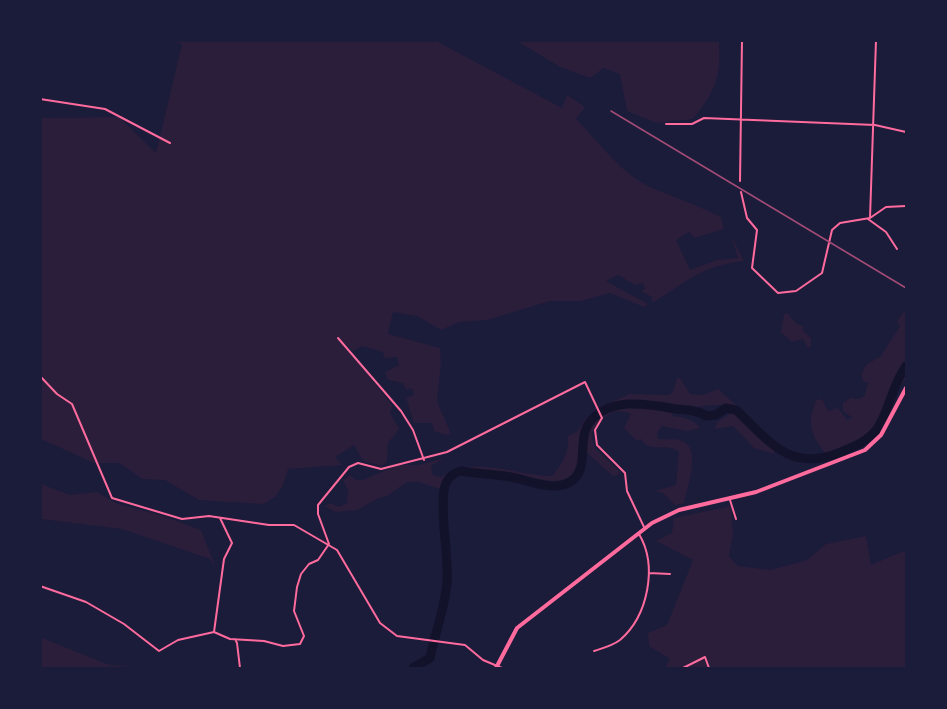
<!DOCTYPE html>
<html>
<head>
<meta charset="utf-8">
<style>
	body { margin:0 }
	#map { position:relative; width:947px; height:709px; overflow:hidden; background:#1b1b3a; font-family:Inter,sans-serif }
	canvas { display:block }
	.frame { position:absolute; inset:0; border:42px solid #1b1b3a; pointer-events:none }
</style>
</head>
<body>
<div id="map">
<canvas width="947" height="709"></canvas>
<div class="frame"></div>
</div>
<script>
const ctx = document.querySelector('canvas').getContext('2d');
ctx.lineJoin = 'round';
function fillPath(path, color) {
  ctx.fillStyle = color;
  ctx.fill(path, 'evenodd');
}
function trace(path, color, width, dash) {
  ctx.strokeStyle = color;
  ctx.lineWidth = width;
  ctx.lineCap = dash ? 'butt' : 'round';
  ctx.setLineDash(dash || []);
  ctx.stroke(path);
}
fillPath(new Path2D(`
	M172 41H436L562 108 567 95 585 107 576 119C599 142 622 175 652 188 675 197 698 206 721 217L724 229 695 238 689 232 676 240 690 270 717 260 738 258 731 235 744 261C699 266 688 282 652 303V297L641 291 645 289 643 283 635 285 618 275 606 281 648 304 644 307 610 293 581 301H550L487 320 459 322 441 330 417 316 393 312 388 334 440 348 441 362 437 401 451 434 445 435 434 431 432 423H414L406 398 414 395 412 388 406 390 403 383 388 380 385 372 399 365 397 357 384 358 383 352 362 346 353 351 337 337 393 406 390 413 399 429 388 443 387 462 382 466 363 461 354 445 335 457 342 465 288 469 283 485 275 497 263 504 199 500 165 480 143 479 119 463H94L41 439 40 115 44 118 119 117 156 153 182 44Z
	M517 41H719C721 78 716 90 693 119L657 123 627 111 620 74 604 68 590 78 560 67Z
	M906 309V378L872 430 863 438 825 453C810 434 807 423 816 400L822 399 828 411 838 408 847 420 850 419 852 417 843 411V403L851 398 859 399 865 395 868 382H864L861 375 866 365 881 356 900 326 897 321Z
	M787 313 797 324 803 326V331L811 338V346L808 348 803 339 792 342 781 332 784 314Z
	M677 378H680L690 394 703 395 718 389 746 414 756 429 772 446 775 454 754 448 733 426 715 429 717 422 733 412 728 405C710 404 691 408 673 411L672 416C683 417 694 419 700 428L687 431 662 426 657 433 658 439C666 440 675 438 682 441 702 448 687 488 684 503L675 505 663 493 655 491 676 485 679 452C665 441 651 455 641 439L637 441 624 428 631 414C611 405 602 419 591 434L595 448 620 472 618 475 613 476 585 451 572 475 559 482 464 469C450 471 445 476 440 489L419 482H407L387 496 379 498 357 510 336 512 324 506 330 503 339 507 347 503 348 490 343 480 350 475 356 480H363L398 465H419L445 458 431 466 433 475 441 477C474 454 516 476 552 476 562 465 570 451 568 436L578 431 584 420 601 407 629 394 669 395 673 392Z
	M41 484 70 495 97 492 118 504 163 516 201 530 216 568 210 559 122 529 41 519Z
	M731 506 733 534 729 556 738 566 771 570 807 560 826 544 866 536 871 565 906 550V668H665L670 659 649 646 648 633 667 625 693 560 656 541 672 533 674 518Z
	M40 637 109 665 144 668H41Z`), '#2a1e3b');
trace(new Path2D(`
	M413 668 430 658C435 633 445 608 447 582 449 551 440 521 444 490 446 479 451 474 461 471 478 474 494 474 511 477 528 480 552 492 570 482 590 471 577 439 589 423 610 396 648 404 676 409 687 410 697 410 706 416L716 415 726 408 736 410C771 443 791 473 842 452 855 446 868 441 877 429 890 409 892 385 906 366`), '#12122b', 9);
trace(new Path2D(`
	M40 99 105 109 170 143
	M666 124H692L704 118 875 125 906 132
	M740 181 742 40
	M741 192 747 218 757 230 752 268 778 293 796 291 822 273 832 230 840 223 870 218 886 207 906 206
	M870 218 876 40
	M868 219 886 232 897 249
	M338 338 401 411 413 430 424 460
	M40 376 57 394 72 404 112 498 182 519 209 516 269 525H294L337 550 380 623 397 636 465 645 483 660 502 668
	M730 500 736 519
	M649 573 670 574
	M40 586 86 602 124 624 159 651 178 640 214 632 230 639 264 641 283 646 300 644 304 636 294 611 297 587 301 574 309 564 318 560 329 544 318 514V505L349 467 358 463 381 469 447 452 585 382 602 418 595 430 597 445 625 473 627 491 644 527
	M214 632 224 559 232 543 220 518
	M235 639 237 643 240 668
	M594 651C603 648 612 646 620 640 648 616 658 566 639 534
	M683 668 705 657 709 668`), '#ff6b9d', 2);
trace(new Path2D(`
	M496 668 517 628 652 523 679 510 756 492 865 450 881 435 906 388`), '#ff6b9d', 4);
trace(new Path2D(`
	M611 111 906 288`), '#a44b75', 1.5);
</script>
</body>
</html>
